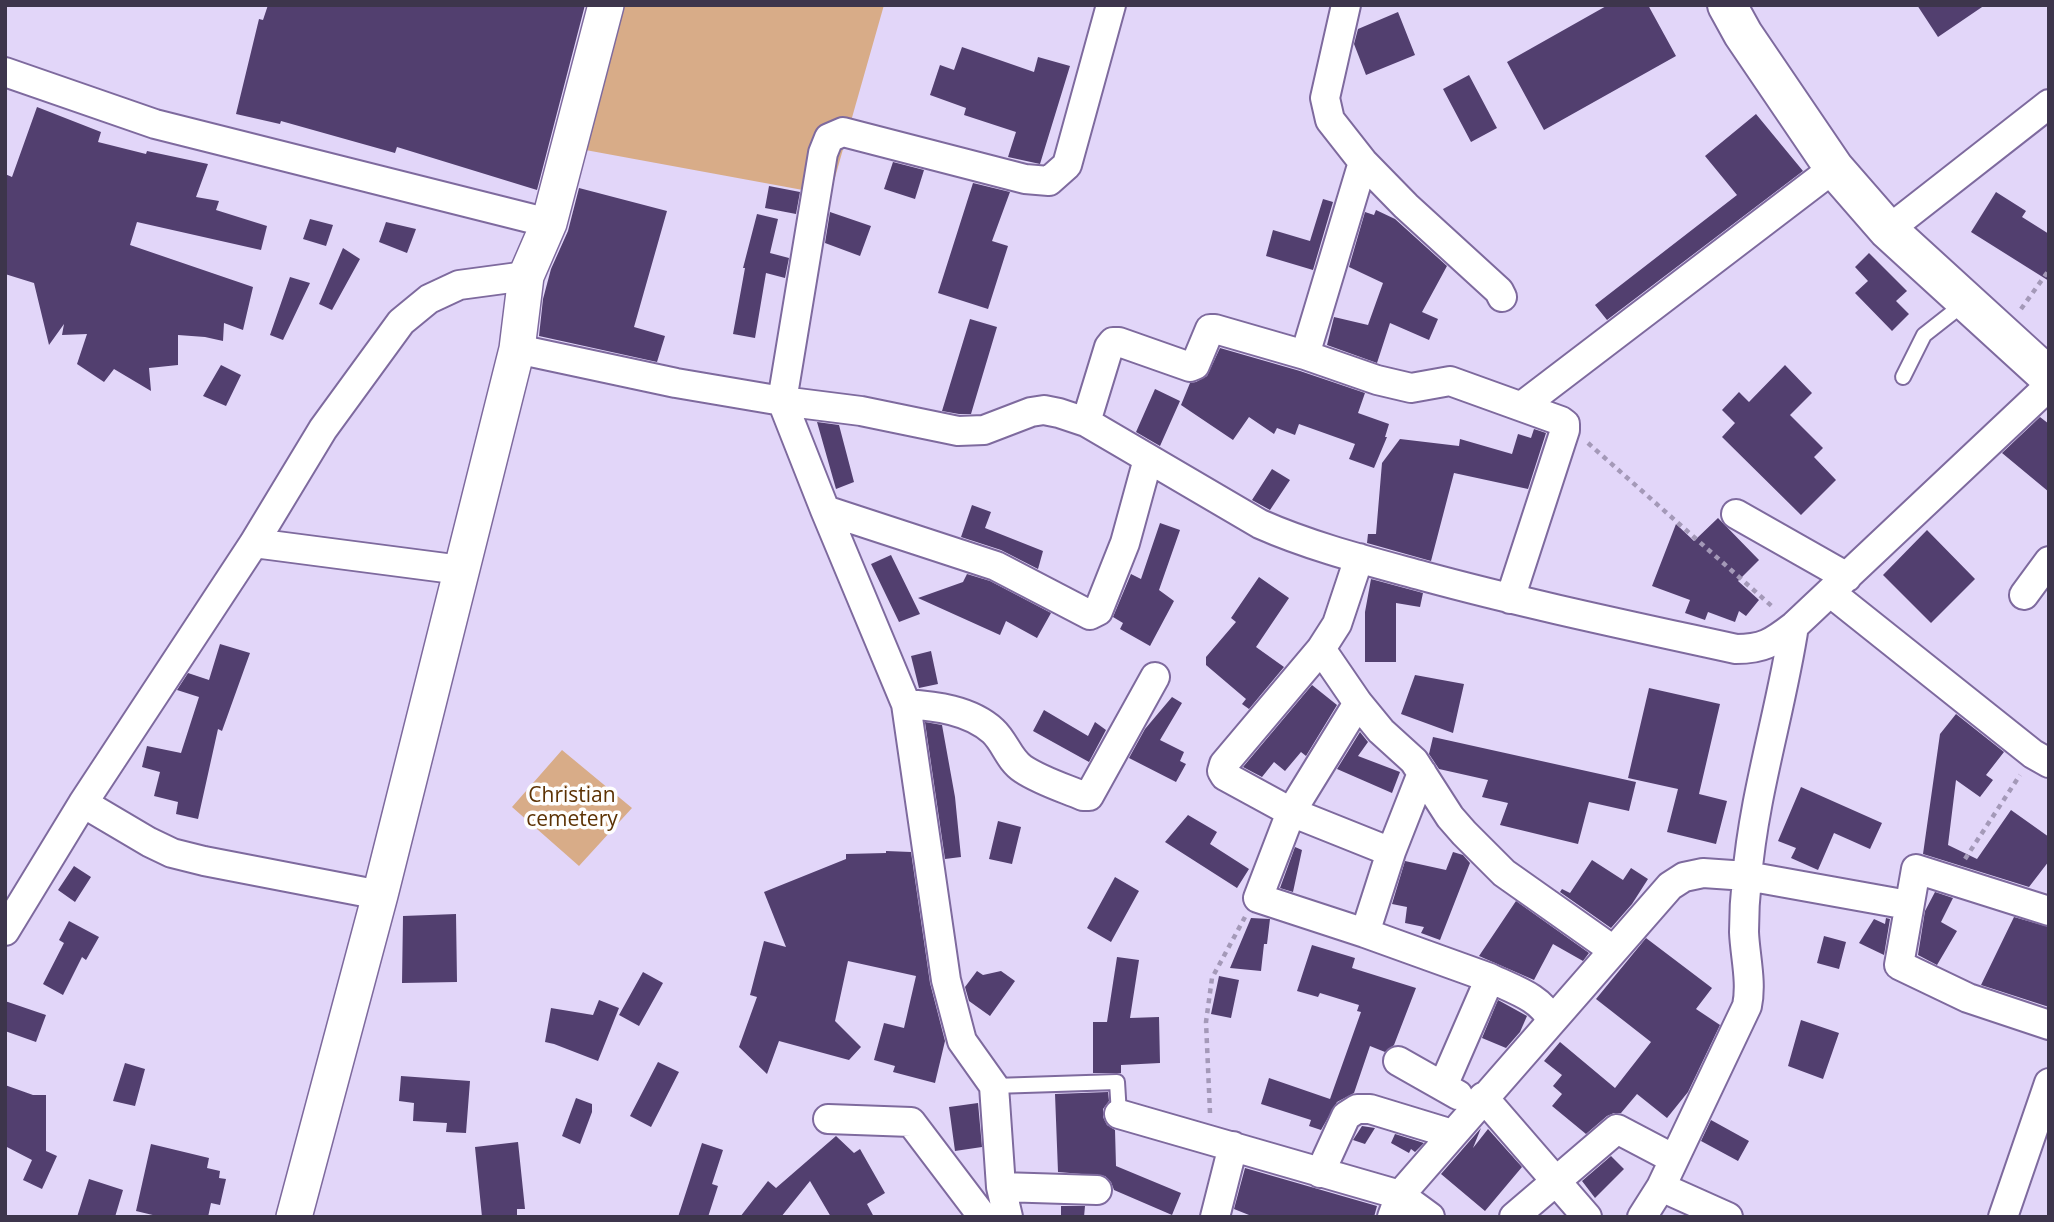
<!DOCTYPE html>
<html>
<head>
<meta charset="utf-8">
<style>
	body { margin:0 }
	#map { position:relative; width:2054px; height:1222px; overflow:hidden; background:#e2d6f9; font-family:"Open Sans",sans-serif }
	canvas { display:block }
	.frame { position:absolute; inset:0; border:7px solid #3d354c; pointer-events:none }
</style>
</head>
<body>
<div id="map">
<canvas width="2054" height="1222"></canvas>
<div class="frame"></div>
</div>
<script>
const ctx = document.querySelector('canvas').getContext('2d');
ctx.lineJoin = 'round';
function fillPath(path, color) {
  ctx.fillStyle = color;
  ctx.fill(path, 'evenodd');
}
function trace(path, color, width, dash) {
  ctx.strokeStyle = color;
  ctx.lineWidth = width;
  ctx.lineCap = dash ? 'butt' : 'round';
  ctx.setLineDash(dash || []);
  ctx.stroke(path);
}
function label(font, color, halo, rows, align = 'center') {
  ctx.font = font + ' "Open Sans",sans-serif';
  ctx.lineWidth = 7;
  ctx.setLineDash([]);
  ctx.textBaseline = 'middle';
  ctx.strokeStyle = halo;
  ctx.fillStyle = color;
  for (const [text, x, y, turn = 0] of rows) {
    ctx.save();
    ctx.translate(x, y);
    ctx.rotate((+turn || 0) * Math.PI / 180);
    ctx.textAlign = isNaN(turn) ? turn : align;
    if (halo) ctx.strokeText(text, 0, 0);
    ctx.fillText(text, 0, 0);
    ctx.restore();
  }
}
fillPath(new Path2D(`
	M620 5H884L830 195 580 149Z
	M562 750 632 808 579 866 512 807Z`), '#d8ac88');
fillPath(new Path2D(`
	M268 5H585L537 190 397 147 395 153 281 121 280 124 236 114 259 19 263 20Z
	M1608 5H1648L1676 56 1544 130 1507 62Z
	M1917 5H1985L1938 37Z
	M1398 12 1415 55 1366 75 1354 44 1358 29Z
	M962 47 1034 72 1038 57 1070 66 1040 164 1008 157 1016 132 964 115 966 108 930 95 940 65 954 70Z
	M1469 75 1497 128 1471 142 1443 89Z
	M37 107 101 132 98 142 146 154 147 151 208 164 196 197 219 201 216 210 267 226 261 250 137 222 130 245 253 287 243 330 224 323 223 341 205 337 178 335V365L149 368 151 391 114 369 104 382 77 364 87 334 62 335 64 324 49 345 34 283 5 274V174L12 177Z
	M1756 114 1803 171 1607 320 1595 305 1737 195 1705 156Z
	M893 162 924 170 915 199 884 189Z
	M973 183 1010 192 992 241 1008 246 988 309 938 293Z
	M769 186 800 192 796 214 765 208Z
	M579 188 667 211 634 327 665 336 657 362 539 336 543 299 551 269 568 231Z
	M1996 192 2026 211 2022 217 2049 234V281L1971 232Z
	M1323 199 1333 202 1313 270 1266 256 1273 230 1310 241Z
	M1376 210 1395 219 1447 266 1422 312 1438 319 1429 340 1390 323 1377 363 1327 345 1334 317 1368 325 1383 283 1349 267 1365 212 1374 215Z
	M830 212 871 226 860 256 825 243Z
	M757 214 778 219 770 253 789 258 785 278 766 273 755 338 733 334 745 268H743Z
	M310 219 333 225 326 246 303 239Z
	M386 222 416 229 407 253 379 242Z
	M343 248 360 259 332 310 319 304Z
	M1869 253 1907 291 1896 301 1909 314 1892 331 1855 293 1868 281 1855 267Z
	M290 277 310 283 283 340 270 335Z
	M970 319 997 327 971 414H959L942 411Z
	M1220 348 1300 371 1365 393 1358 413 1389 424 1385 437H1387L1374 468 1349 459 1355 444 1299 424 1295 435 1277 428 1274 434 1249 417 1233 440 1181 405 1190 383 1196 382 1207 376Z
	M221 365 241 375 226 406 203 396Z
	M1785 365 1812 393 1790 415 1823 448 1814 457 1836 480 1801 515 1722 437 1735 423 1722 410 1739 392 1749 402Z
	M1155 389 1180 401 1160 446 1136 432Z
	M2040 417 2049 424V492L2002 453Z
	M817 422 839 425 854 482 836 489Z
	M1534 429 1546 433 1528 489 1454 473 1431 561 1367 543 1368 534H1376L1382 463 1400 439 1459 446 1460 439 1512 454 1518 434 1531 438Z
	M1272 469 1290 480 1270 510 1252 500Z
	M972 505 991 512 985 528 1043 551 1038 569 1001 550 961 537Z
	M1718 518 1759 560 1738 581 1759 600 1746 616 1739 611 1735 622 1708 612 1705 620 1685 613 1690 600 1652 586 1676 524 1694 541Z
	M1160 523 1180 530 1159 590 1174 601 1150 646 1120 629 1123 623 1113 617 1131 574 1141 579Z
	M1927 530 1975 579 1931 623 1883 575Z
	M891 555 920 614 899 622 871 564Z
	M967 574 990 581 1051 613 1037 638 1006 621 1000 635 918 598 963 582Z
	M1259 577 1289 598 1256 647 1284 667 1249 709 1242 704 1246 699 1206 665V657L1236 622 1231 618Z
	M1371 579 1423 593 1420 607 1396 603V662H1365V612Z
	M220 644 250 653 222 731 218 729 198 819 176 814 178 802 154 796 160 772 142 767 147 746 181 753 199 697 177 690 188 673 209 680Z
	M931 651 938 684 919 688 911 656Z
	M1415 675 1464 684 1453 733 1401 714Z
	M1312 685 1337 705 1306 756 1301 752 1285 771 1274 762 1262 777 1243 767Z
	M1649 688 1720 704 1699 794 1727 801 1716 844 1667 832 1678 789 1628 778Z
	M1172 697 1182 703 1160 740 1184 752 1180 761 1186 764 1176 782 1129 758 1145 729Z
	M1044 710 1088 736 1095 722 1106 730 1089 762 1033 731Z
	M1956 714 2004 752 1986 775 1993 780 1980 797 1956 780 1948 845 1977 859 2011 810 2049 837V861L2029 887 1923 854 1940 734Z
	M925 722 942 725 955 797 961 857 945 859Z
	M1360 732 1368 742 1358 756 1400 772 1392 793 1337 769Z
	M1433 737 1636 782 1629 811 1589 802 1578 844 1500 825 1508 803 1482 797 1488 780 1439 769 1429 754Z
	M1801 787 1882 823 1870 849 1834 833 1818 870 1791 858 1796 848 1778 841Z
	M1188 815 1217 832 1210 844 1249 869 1237 888 1165 842Z
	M998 821 1021 827 1012 864 989 859Z
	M1295 847 1302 850 1293 892 1280 888Z
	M886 851 911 852 930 983 945 1041 935 1083 893 1072 895 1066 874 1060 884 1023 904 1028 916 976 848 961 835 1021 861 1047 849 1060 779 1041 767 1074 739 1047 757 997 750 995 764 941 786 947 764 892 846 859V854L886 853Z
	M1453 852 1463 855 1470 863 1440 940 1421 933 1424 927 1405 923 1407 907 1392 904 1405 861 1446 870Z
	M1592 860 1623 880 1631 868 1648 879 1632 904 1611 928 1560 892 1562 889 1570 893Z
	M74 866 91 877 75 902 58 890Z
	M1115 877 1139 891 1111 942 1087 928Z
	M1935 892 1953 898 1941 922 1957 931 1937 965 1918 955 1925 911Z
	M1516 901 1589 953 1583 961 1553 944 1534 980 1479 956Z
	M456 914 457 982 402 983 403 916Z
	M2014 917 2049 927V1007L1981 985Z
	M1251 918 1270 919 1267 944H1264L1261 971 1230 968Z
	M1886 918 1890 919 1884 955 1859 943 1874 919 1885 924Z
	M69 921 99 937 86 960 82 957 63 995 43 984 64 943 59 940Z
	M1824 936 1846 942 1839 969 1817 963Z
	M1646 938 1712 988 1696 1009 1720 1025 1688 1092 1667 1118 1637 1094 1621 1113H1614L1607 1116 1586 1134 1552 1106 1562 1094 1553 1086 1562 1075 1544 1061 1560 1042 1615 1088 1651 1042 1596 999Z
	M1312 945 1355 958 1352 968 1416 988 1394 1045 1385 1052 1370 1046 1354 1093 1337 1102 1321 1130 1309 1126 1311 1120 1261 1104 1269 1078 1330 1099 1361 1012 1357 1011 1359 1005 1320 993 1318 997 1297 991Z
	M1117 957 1139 960 1130 1018 1159 1017 1160 1063 1121 1065V1073H1093V1022H1107Z
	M977 971 983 975 1001 971 1015 981 990 1016 969 1001 965 987Z
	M643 972 663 983 639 1026 619 1015Z
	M1219 976 1239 980 1231 1018 1211 1014Z
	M599 1000 619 1008 598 1061 554 1044 545 1042 551 1008 593 1015Z
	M1498 1000 1527 1016 1520 1032 1506 1048 1482 1038Z
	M5 1001 46 1015 36 1042 5 1031Z
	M1801 1020 1839 1033 1823 1079 1788 1066Z
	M658 1062 679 1072 651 1127 630 1116Z
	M125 1063 145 1069 135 1106 113 1101Z
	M401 1076 470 1081 466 1133 446 1132 447 1123 413 1121 414 1103 399 1101Z
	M5 1085 33 1095H46V1151L57 1156 42 1189 23 1180 32 1160 5 1146Z
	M1108 1092 1109 1101 1103 1109V1117L1107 1125 1115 1130 1116 1166 1181 1193 1172 1215 1114 1190 1111 1182 1105 1176 1058 1172 1055 1094Z
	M576 1098 592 1104V1112L580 1144 562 1136Z
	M978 1103 982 1147 955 1151 949 1107Z
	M1711 1120 1749 1141 1738 1161 1701 1141Z
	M1362 1126 1375 1128 1365 1144 1353 1140Z
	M1481 1128 1473 1148 1488 1129 1522 1167 1485 1211 1441 1174Z
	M1395 1134 1424 1143 1415 1152 1411 1149 1409 1153 1391 1143Z
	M836 1136 854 1153 860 1149 885 1193 867 1204 874 1217H831L810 1181 781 1217H740L768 1181 776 1188Z
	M518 1142 525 1209H517V1217H482L475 1147Z
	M702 1143 723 1150 712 1184 718 1186 708 1217H678Z
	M151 1144 209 1158 207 1168 220 1171 219 1178 226 1179 220 1205 211 1203 208 1217H161L136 1211Z
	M1611 1156 1624 1169 1595 1198 1582 1181Z
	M1245 1168 1377 1206 1374 1217H1254L1234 1209Z
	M89 1179 123 1190 115 1217H77Z
	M1061 1206H1085L1084 1217 1061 1216Z`), '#523f6f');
const service = new Path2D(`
	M1903 377 1924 335 1966 302
	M994 1086 1117 1082 1119 1114`);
const minor = new Path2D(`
	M1111 5 1067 165 1049 181 1025 179 843 132 829 138 823 153 782 401 861 411 958 431 984 430 1031 412 1044 410 1059 413 1086 422 1260 524C1312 547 1368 561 1423 576 1526 604 1631 626 1736 649 1763 649 1772 643 1794 626L2049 386
	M1346 5 1325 98 1330 120 1363 162 1406 206 1499 291 1502 297
	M5 72 155 124 549 223
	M1888 230 2049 104
	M517 349 676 383 782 401 825 510 906 704 946 980 962 1041 994 1086 1001 1187 1008 1217
	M1305 355 1363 162
	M1522 406 1834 168
	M1086 422 1109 347 1113 342H1119L1190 367 1195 365 1210 329H1215L1305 355 1377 380 1411 388 1450 381 1561 421 1565 424V430L1510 599
	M825 510 996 566 1090 615 1098 611 1125 543 1148 459
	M1736 514 1847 577
	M254 543 461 570
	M1359 558 1337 624 1321 649 1224 764 1222 771 1225 776 1291 812 1391 852
	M1831 593 2033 754 2049 763
	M2024 595 2049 561
	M1321 649 1358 703 1381 731 1414 761 1450 817 1464 833 1504 873 1613 950
	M1358 703 1291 812 1258 898 1365 933
	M906 704C935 706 970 710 993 731 1005 742 1009 760 1023 769 1041 781 1064 788 1083 796H1089L1155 677
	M1422 773 1391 852 1365 933 1490 978 1443 1086
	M83 803 149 842 172 853 204 861 380 895
	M2049 911 1916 869 1899 965 1968 998 2049 1025
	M5 931 83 803 254 543 323 429 401 322 429 299 459 285 526 276
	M1490 978C1512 989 1541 997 1551 1020
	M1398 1061 1458 1095
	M1483 1097 1587 1217
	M1119 1114 1400 1195 1430 1217
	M828 1119 911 1122 983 1217
	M1320 1173 1346 1116 1357 1109H1370L1452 1134
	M1001 1187 1097 1190
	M1661 1187 1728 1217
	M1215 1217 1233 1146
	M1392 1217 1400 1195 1670 886 1684 877 1703 873 1747 876 1908 905
	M1514 1217 1617 1129 1674 1159
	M1642 1217 1661 1187 1747 1006C1752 982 1745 956 1744 932 1744 914 1745 896 1747 878 1754 793 1781 711 1794 626
	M2003 1217 2049 1083`);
const tertiary = new Path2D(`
	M294 1217 380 895 517 349 526 276 549 223 606 5`);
const primary = new Path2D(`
	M1727 5 1743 34 1834 168 1888 230 2049 377`);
trace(service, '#7e6a9e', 18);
trace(minor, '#7e6a9e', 32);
trace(tertiary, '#7e6a9e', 38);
trace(primary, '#7e6a9e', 42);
trace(new Path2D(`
	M2021 309 2049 270
	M1588 443 1775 609
	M1965 859 2020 775
	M1210 1113 1206 1022 1212 978 1245 917`), '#a499b8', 4.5, [5, 5]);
trace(service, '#fff', 14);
trace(minor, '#fff', 28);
trace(tertiary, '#fff', 35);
trace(primary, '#fff', 38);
label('21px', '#5c3204', '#fefefe', [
	["Christian",572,796],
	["cemetery",572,820]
]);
</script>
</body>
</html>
